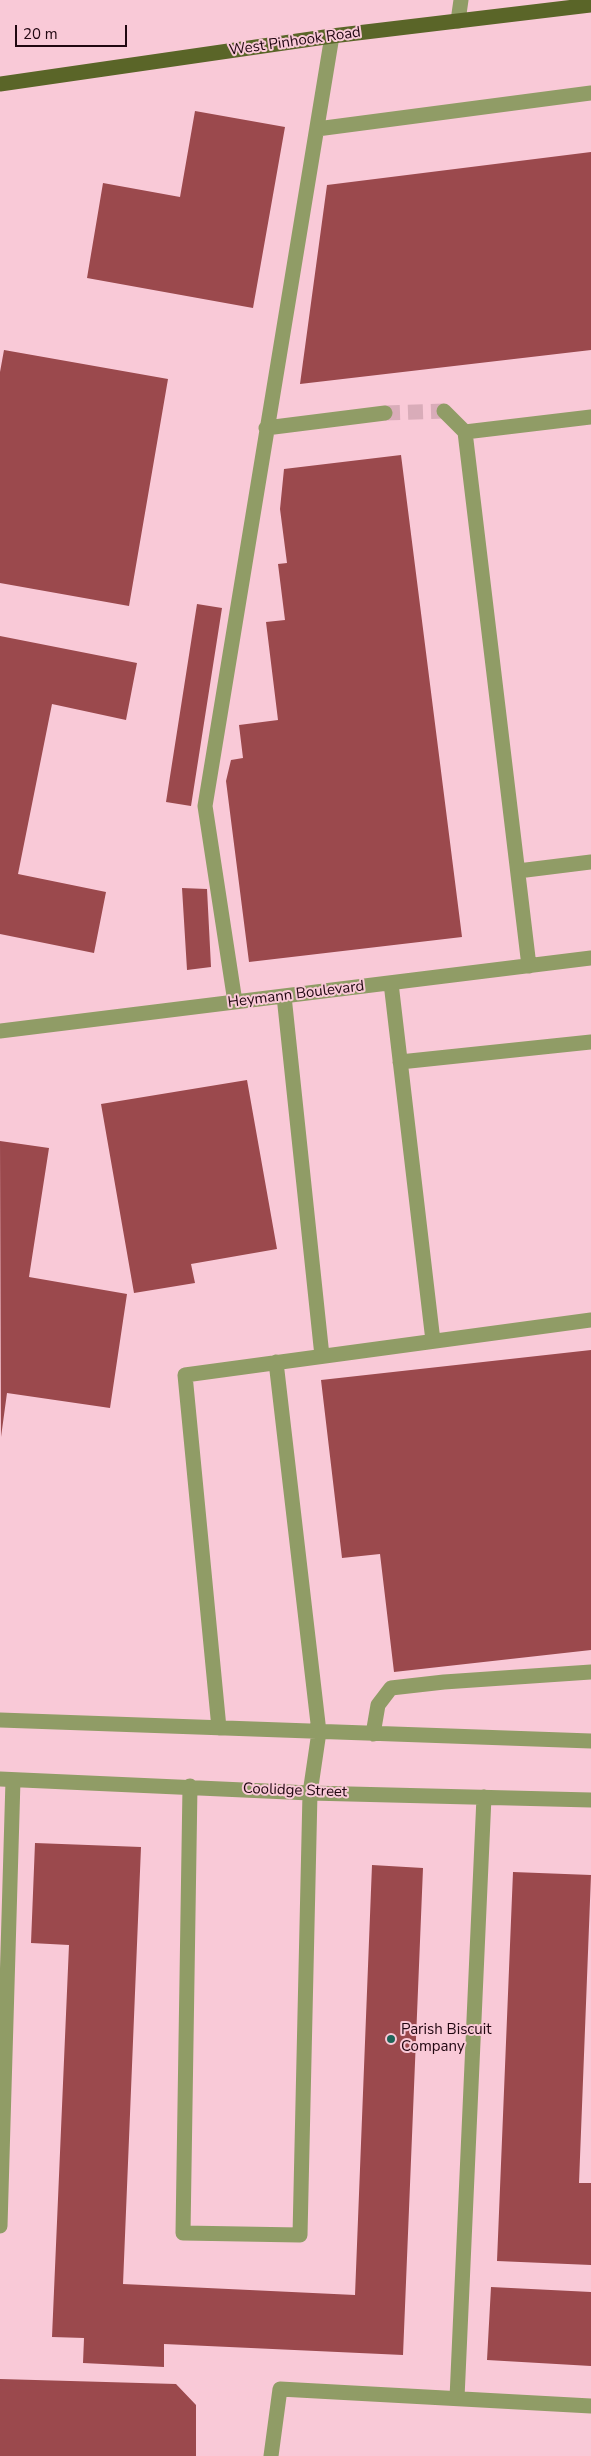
<!DOCTYPE html>
<html>
<head>
<meta charset="utf-8">
<style>
	body { margin:0 }
	#map { position:relative; width:591px; height:2456px; overflow:hidden; background:#f9c9d7; font-family:"Nunito Sans",sans-serif }
	canvas { display:block }
	.scale { position:absolute; left:15px; top:25px; width:112px; height:22px; box-sizing:border-box; border:2px solid #210711; border-top:0; padding-left:6px; font-size:15px; line-height:18px; white-space:nowrap; color:#210711; -webkit-text-stroke:4px #f9c9d7; paint-order:stroke }
</style>
</head>
<body>
<div id="map">
<canvas width="591" height="2456"></canvas>
<div class="scale">20 m</div>
</div>
<script>
const ctx = document.querySelector('canvas').getContext('2d');
ctx.lineJoin = 'round';
function fillPath(path, color) {
  ctx.fillStyle = color;
  ctx.fill(path, 'evenodd');
}
function trace(path, color, width, dash) {
  ctx.strokeStyle = color;
  ctx.lineWidth = width;
  ctx.lineCap = dash ? 'butt' : 'round';
  ctx.setLineDash(dash || []);
  ctx.stroke(path);
}
function label(font, color, halo, rows, align = 'center') {
  ctx.font = font + ' "Nunito Sans",sans-serif';
  ctx.lineWidth = 4;
  ctx.setLineDash([]);
  ctx.textBaseline = 'middle';
  ctx.strokeStyle = halo;
  ctx.fillStyle = color;
  for (const [text, x, y, turn = 0] of rows) {
    ctx.save();
    ctx.translate(x, y);
    ctx.rotate((+turn || 0) * Math.PI / 180);
    ctx.textAlign = isNaN(turn) ? turn : align;
    if (halo) ctx.strokeText(text, 0, 0);
    ctx.fillText(text, 0, 0);
    ctx.restore();
  }
}
fillPath(new Path2D(`
	M195 111 285 127 253 308 87 278 103 183 180 197Z
	M591 152V350L300 384 327 185Z
	M4 350 168 379 129 606 0 583V372Z
	M401 455 462 937 249 962 226 781 231 760 243 758 239 725 278 720 266 622 285 620 278 564 287 563 280 509 284 469Z
	M197 604 222 608 191 806 166 802Z
	M0 636 137 663 126 720 52 704 18 874 106 892 94 953 0 934Z
	M182 888 207 889 211 967 187 970Z
	M247 1080 277 1249 191 1264 195 1283 134 1293 101 1104Z
	M0 1141 49 1148 29 1277 127 1294 110 1408 7 1393 1 1437Z
	M591 1350V1650L394 1672 380 1554 342 1558 321 1380Z
	M35 1843 141 1847 123 2284 355 2295 372 1865 423 1868 403 2355 164 2344V2367L83 2363 84 2338 52 2337 69 1945 31 1943Z
	M513 1872 591 1875 579 2183H591V2265L497 2261Z
	M491 2287 591 2292V2366L487 2360Z
	M0 2379 176 2384 196 2405V2456H0Z`), '#9b494d');
trace(new Path2D(`
	M385 413 444 411`), '#d9acb9', 15, [15, 8]);
trace(new Path2D(`
	M458 21 461 0
	M317 129 591 93
	M444 411 465 432
	M266 428 385 413
	M518 871 591 862
	M529 966 465 432 591 417
	M391 983 433 1341
	M284 996 322 1356
	M235 1002 205 806 332 36
	M0 1031 591 958
	M400 1062 591 1042
	M0 1720 591 1741
	M219 1728 185 1375 591 1320
	M373 1734 378 1705 391 1688 444 1682 591 1672
	M0 1779 310 1793 591 1800
	M190 1786 183 2233 300 2235 310 1793 319 1732 276 1362
	M0 2226 13 1780
	M457 2398 484 1797
	M271 2456 280 2389 591 2406`), '#909c66', 15);
trace(new Path2D(`
	M0 84 332 36 591 5`), '#5a6528', 15);
for (const [x, y, r, color] of [
	[391,2039,5,"#1f6559"]
]) {
  const dot = new Path2D();
  dot.arc(x, y, r, 0, 2 * Math.PI);
  ctx.fillStyle = color;
  ctx.fill(dot);
  trace(dot, '#f9c9d7', 2);
}
label('15px', '#210711', '#f9c9d7', [
	["West Pinhook Road",295,42,-8],
	["Heymann Boulevard",296,995,-7],
	["Coolidge Street",295,1791,2]
]);
label('15px', '#210711', '#f9c9d7', [
	["Parish Biscuit",401,2030],
	["Company",401,2047]
], 'left');
</script>
</body>
</html>
